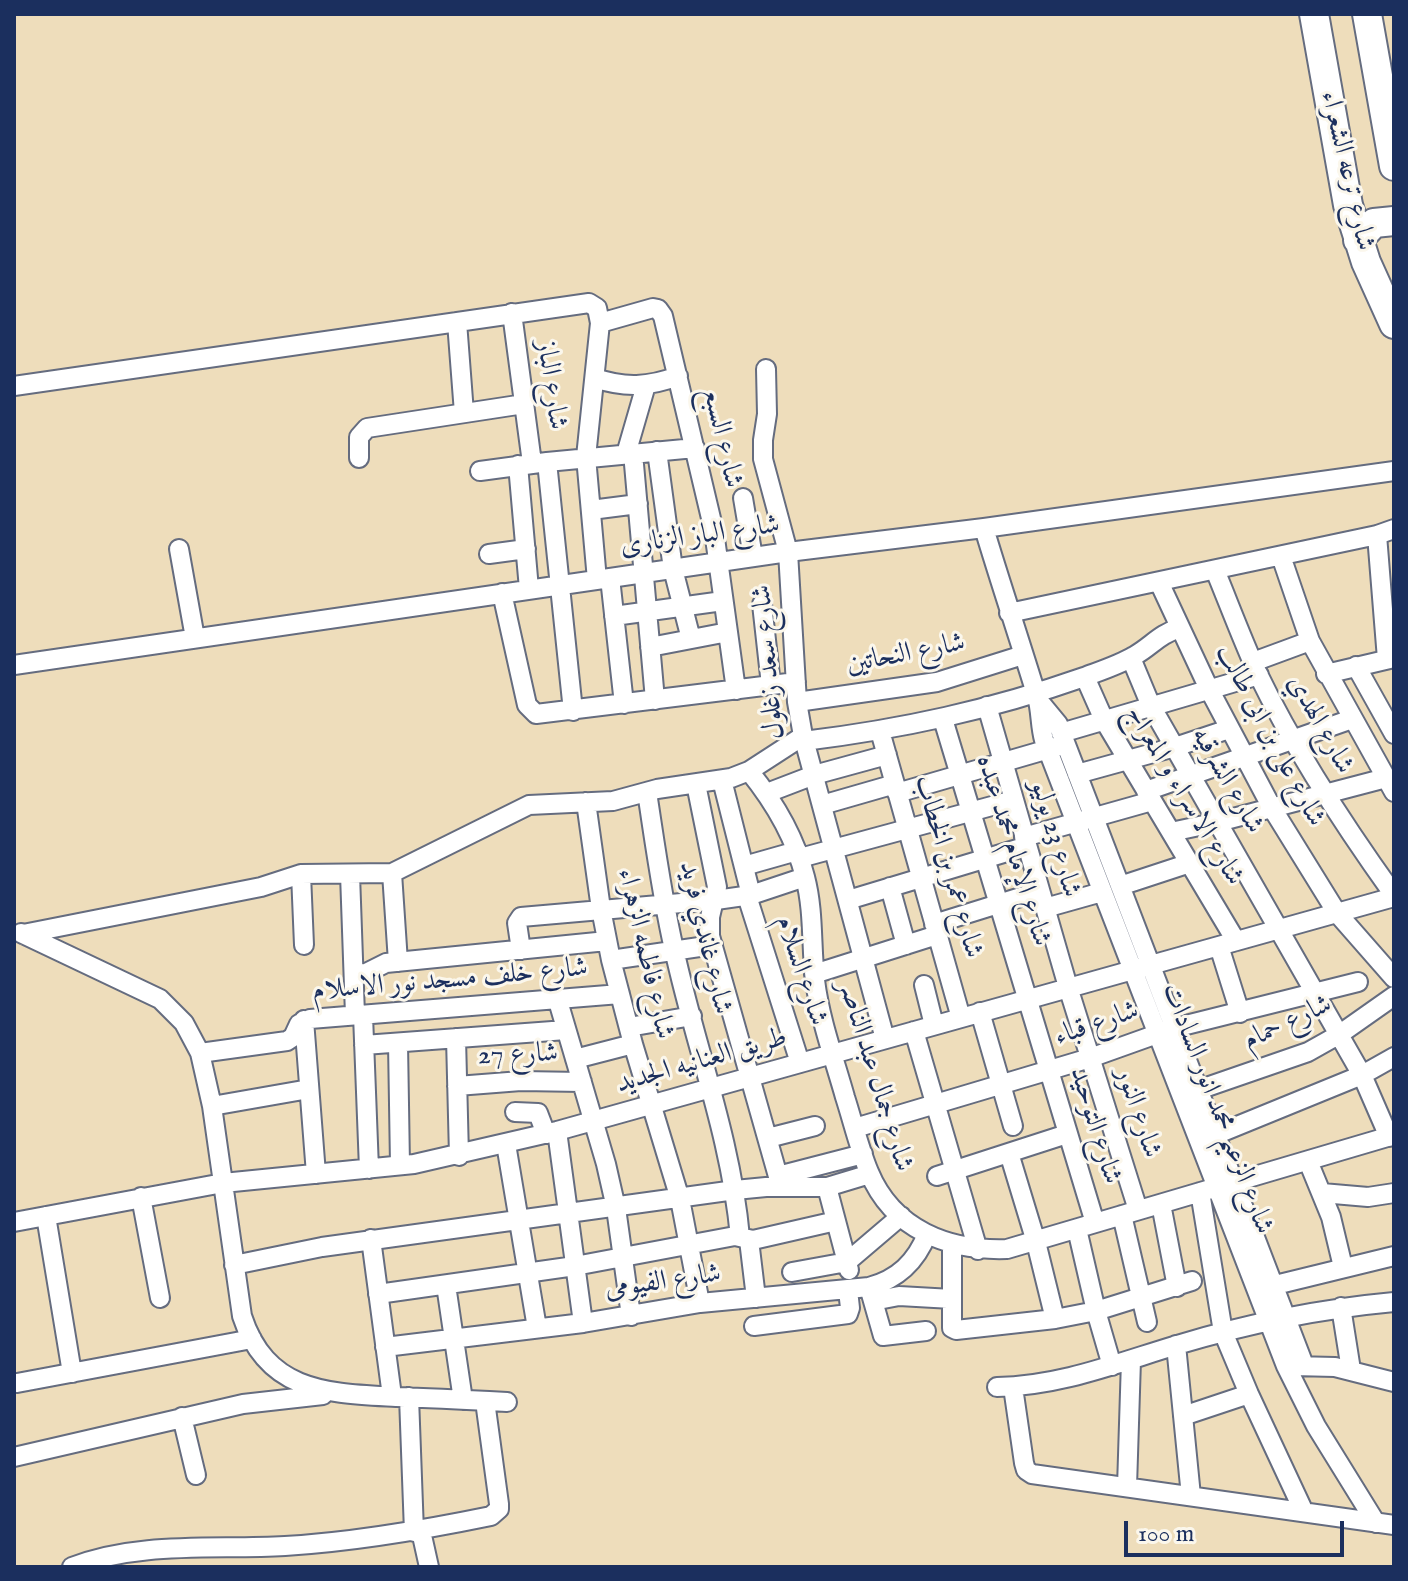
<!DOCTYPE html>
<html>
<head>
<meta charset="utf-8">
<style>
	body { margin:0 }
	#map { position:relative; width:1408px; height:1581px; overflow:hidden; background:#edb; font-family:"IM FELL English",serif }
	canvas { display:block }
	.frame { position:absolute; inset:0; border:16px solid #1b2f5e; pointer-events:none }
	.scale { position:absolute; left:1124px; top:1521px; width:220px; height:36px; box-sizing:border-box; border:4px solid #1b2f5e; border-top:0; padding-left:10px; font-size:24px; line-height:28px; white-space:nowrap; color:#1b2f5e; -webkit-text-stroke:6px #fbf7ec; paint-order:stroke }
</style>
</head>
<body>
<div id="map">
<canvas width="1408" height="1581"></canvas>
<div class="frame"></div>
<div class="scale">100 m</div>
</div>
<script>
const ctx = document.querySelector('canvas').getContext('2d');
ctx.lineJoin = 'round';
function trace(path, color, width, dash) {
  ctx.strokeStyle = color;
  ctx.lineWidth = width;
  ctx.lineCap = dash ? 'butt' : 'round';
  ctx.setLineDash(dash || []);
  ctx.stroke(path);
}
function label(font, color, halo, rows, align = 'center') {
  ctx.font = font + ' "IM FELL English",Amiri,serif';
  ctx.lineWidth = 6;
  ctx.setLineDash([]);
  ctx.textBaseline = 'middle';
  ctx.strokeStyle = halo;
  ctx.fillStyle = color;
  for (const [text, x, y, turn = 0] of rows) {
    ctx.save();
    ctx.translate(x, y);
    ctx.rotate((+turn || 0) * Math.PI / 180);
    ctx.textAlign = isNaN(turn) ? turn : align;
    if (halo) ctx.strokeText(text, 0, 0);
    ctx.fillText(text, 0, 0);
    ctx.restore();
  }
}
const minor = new Path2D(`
	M512 313 532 463
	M457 322 464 413
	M600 323 653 308 658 309 663 316 714 531 736 690
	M766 369 767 414 763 440V459L788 552 797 702 803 736 885 1039
	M595 378C624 388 649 387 678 376
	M14 386 589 303 597 308 600 323 586 457 597 580
	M657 451 673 569 691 639
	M633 453 655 700
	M626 454 646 385
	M359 458V437L367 428 524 404
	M547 462 573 711
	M518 465 529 589
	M480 471 547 462 695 448
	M743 498 753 557
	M591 510 638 504
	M984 528C1001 585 1020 641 1037 697 1041 710 1040 726 1044 740L1286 1366 1316 1426 1376 1523
	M1377 535 1387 659
	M179 549 195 638
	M489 554 526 549
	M1281 556 1310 641 1394 792
	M1215 570C1229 604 1242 639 1257 672 1295 751 1343 824 1394 895
	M610 578 624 704
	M1159 582 1209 689 1272 808 1337 913 1394 978
	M502 593 527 705 536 714 796 682
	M762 604 771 685
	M1009 613 1377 535 1394 529
	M614 616 723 601
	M650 647 728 632
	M1131 658 1151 706 1362 1075 1389 1137
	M1253 662 1310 641
	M14 665 788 552 984 528 1394 471
	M1356 666 1394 734
	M1326 674 1394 658
	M1085 677 1104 720 1236 941
	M1039 701 1058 724 1304 1365
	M797 702 937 682 1023 655
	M987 706 1068 987 1138 1210
	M943 719 1095 1223
	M880 731 961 1018
	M1061 733 1259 675
	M804 741C902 729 990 710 1084 677 1100 671 1119 665 1134 656 1152 646 1159 634 1180 628
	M749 771C775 803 795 837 805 877 814 911 811 945 815 980 820 1020 834 1058 845 1097 853 1122 859 1148 869 1172 893 1230 949 1251 1007 1249L1394 1135
	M1077 774 1175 747 1229 729
	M722 780 751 895
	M696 784 717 887 710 917V936L781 1187
	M1146 791 1352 719
	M647 792C655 844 662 897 674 949 695 1046 731 1137 740 1237
	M767 793 814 775 887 755
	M897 793 1059 746
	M586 802 601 909 611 960 633 1044 680 1199 700 1303
	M822 805 895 784
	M1171 832 1218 822 1386 778
	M1024 837 1152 801
	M800 858 1014 800
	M744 866 797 851
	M392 873 398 962
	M301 874 304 945
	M350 874 355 1015
	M1120 886 1190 863
	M890 887 906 945
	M747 896 800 1063
	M848 900 1027 846
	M1045 908 1102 892
	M934 924 1040 891
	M21 933 160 999 184 1023 200 1053 212 1106 242 1316C267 1393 328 1393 396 1397 433 1398 470 1400 507 1402
	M23 934 261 887 301 874 392 873 529 805 613 801 657 789 731 778 749 771 803 736
	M1219 946 1240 1013
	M521 950 517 923 521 917 716 900 751 895 805 877
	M611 960 713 945
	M354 974 366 973 386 963 607 941
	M814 974 937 935
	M924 985 934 1025
	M558 1001 606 1164 616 1208 631 1316
	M980 1012 1013 1126
	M363 1015 369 1169
	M304 1020 316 1174
	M629 1027 692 1016
	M914 1031 978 1250
	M456 1038 459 1156
	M398 1043 400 1165
	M364 1045 566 1030
	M200 1053 287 1041 293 1037 299 1024 310 1019 620 994
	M575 1059 633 1044
	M457 1086 521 1081 582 1082
	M1198 1090 1308 1052 1340 1034 1394 996
	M212 1106 309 1089
	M515 1112 538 1113 546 1134
	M855 1128 1090 1058 1174 1028 1358 982
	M557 1131 583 1323
	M1215 1135 1362 1075 1394 1057
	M768 1138 815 1126
	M506 1144 537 1328
	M1009 1153 1036 1242 1055 1319
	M1308 1161 1331 1217 1343 1267
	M778 1176 863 1154
	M937 1176 1067 1134
	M827 1187 849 1270
	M1200 1192 1223 1332 1249 1394 1304 1512
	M1322 1193 1368 1197 1394 1193
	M141 1197 160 1298
	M1161 1204 1177 1287
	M1122 1215 1147 1322
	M46 1216 72 1373
	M14 1222 223 1183 414 1164 557 1131 1394 897
	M1077 1229 1096 1311 1112 1366
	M371 1239 392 1396
	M749 1240 756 1298
	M952 1245V1328L956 1330 1055 1319 1096 1311 1192 1281
	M234 1265 322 1247 735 1190 766 1187H827L870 1174
	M792 1272 847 1262 901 1216
	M446 1285 463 1400
	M869 1287 883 1336 926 1331
	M1263 1288 1394 1256
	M378 1294 575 1266 735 1236 753 1240 836 1221
	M873 1301 899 1296 952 1299
	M1341 1307 1351 1370
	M754 1326 848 1314 850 1308 848 1290
	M1176 1345 1191 1496
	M385 1347 583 1323 700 1303 869 1287C898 1279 916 1262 927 1234
	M1293 1366 1335 1367 1394 1382
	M17 1383 252 1339
	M997 1387C1060 1386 1117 1363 1177 1345 1250 1323 1318 1309 1394 1302
	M1013 1387 1024 1463 1026 1470 1032 1474 1394 1525
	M409 1397 414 1532
	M1183 1416 1249 1394
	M182 1417 196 1475
	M14 1457 243 1404 323 1395
	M1127 1487 1131 1360
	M421 1531 429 1567
	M72 1567C139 1541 214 1550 285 1546 354 1542 423 1530 491 1516L499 1509V1504L485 1401`);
const highway = new Path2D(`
	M1314 14 1348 205 1366 262 1394 324
	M1367 14 1394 166
	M1358 240 1374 223 1394 221`);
trace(minor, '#656c7f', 22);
trace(highway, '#656c7f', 32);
trace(minor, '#fff', 18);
trace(highway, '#fff', 28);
label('28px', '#1b2f5e', '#fbf7ec', [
	["شارع ترعه الشعراء",1346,171,77],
	["شارع الباز",550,385,82],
	["شارع السبع",721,438,77],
	["شارع الباز الزنارى",700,537,-8],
	["شارع النحاتين",906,655,-11],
	["شارع سعد زغلول",770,662,-95],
	["شارع الهدي",1319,725,61],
	["شارع على بن ابى طالب",1269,736,62],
	["شارع الشرقيه",1226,781,60],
	["شارع الاسراء و المعراج",1183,796,59],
	["شارع 23 يوليو",1054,839,74],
	["شارع الإمام محمد عبده",1012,851,73],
	["شارع عمر بن الخطاب",947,867,74],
	["شارع غاندي فريد",704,938,77],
	["شارع فاطمه الزهراء",644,954,77],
	["شارع السلام",800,971,72],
	["شارع خلف مسجد نور الاسلام",450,981,-5],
	["شارع حمام",1288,1024,-25],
	["شارع قباء",1097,1025,-19],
	["شارع 27",518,1056,-2],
	["طريق العنانيه الجديد",702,1062,-16],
	["شارع جمال عبد الناصر",874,1076,73],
	["شارع الزعيم محمد انور السادات",1216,1109,69],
	["شارع النور",1137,1113,72],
	["شارع التوحيد",1094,1126,73],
	["شارع الفيومى",663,1283,-8]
]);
</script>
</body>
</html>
